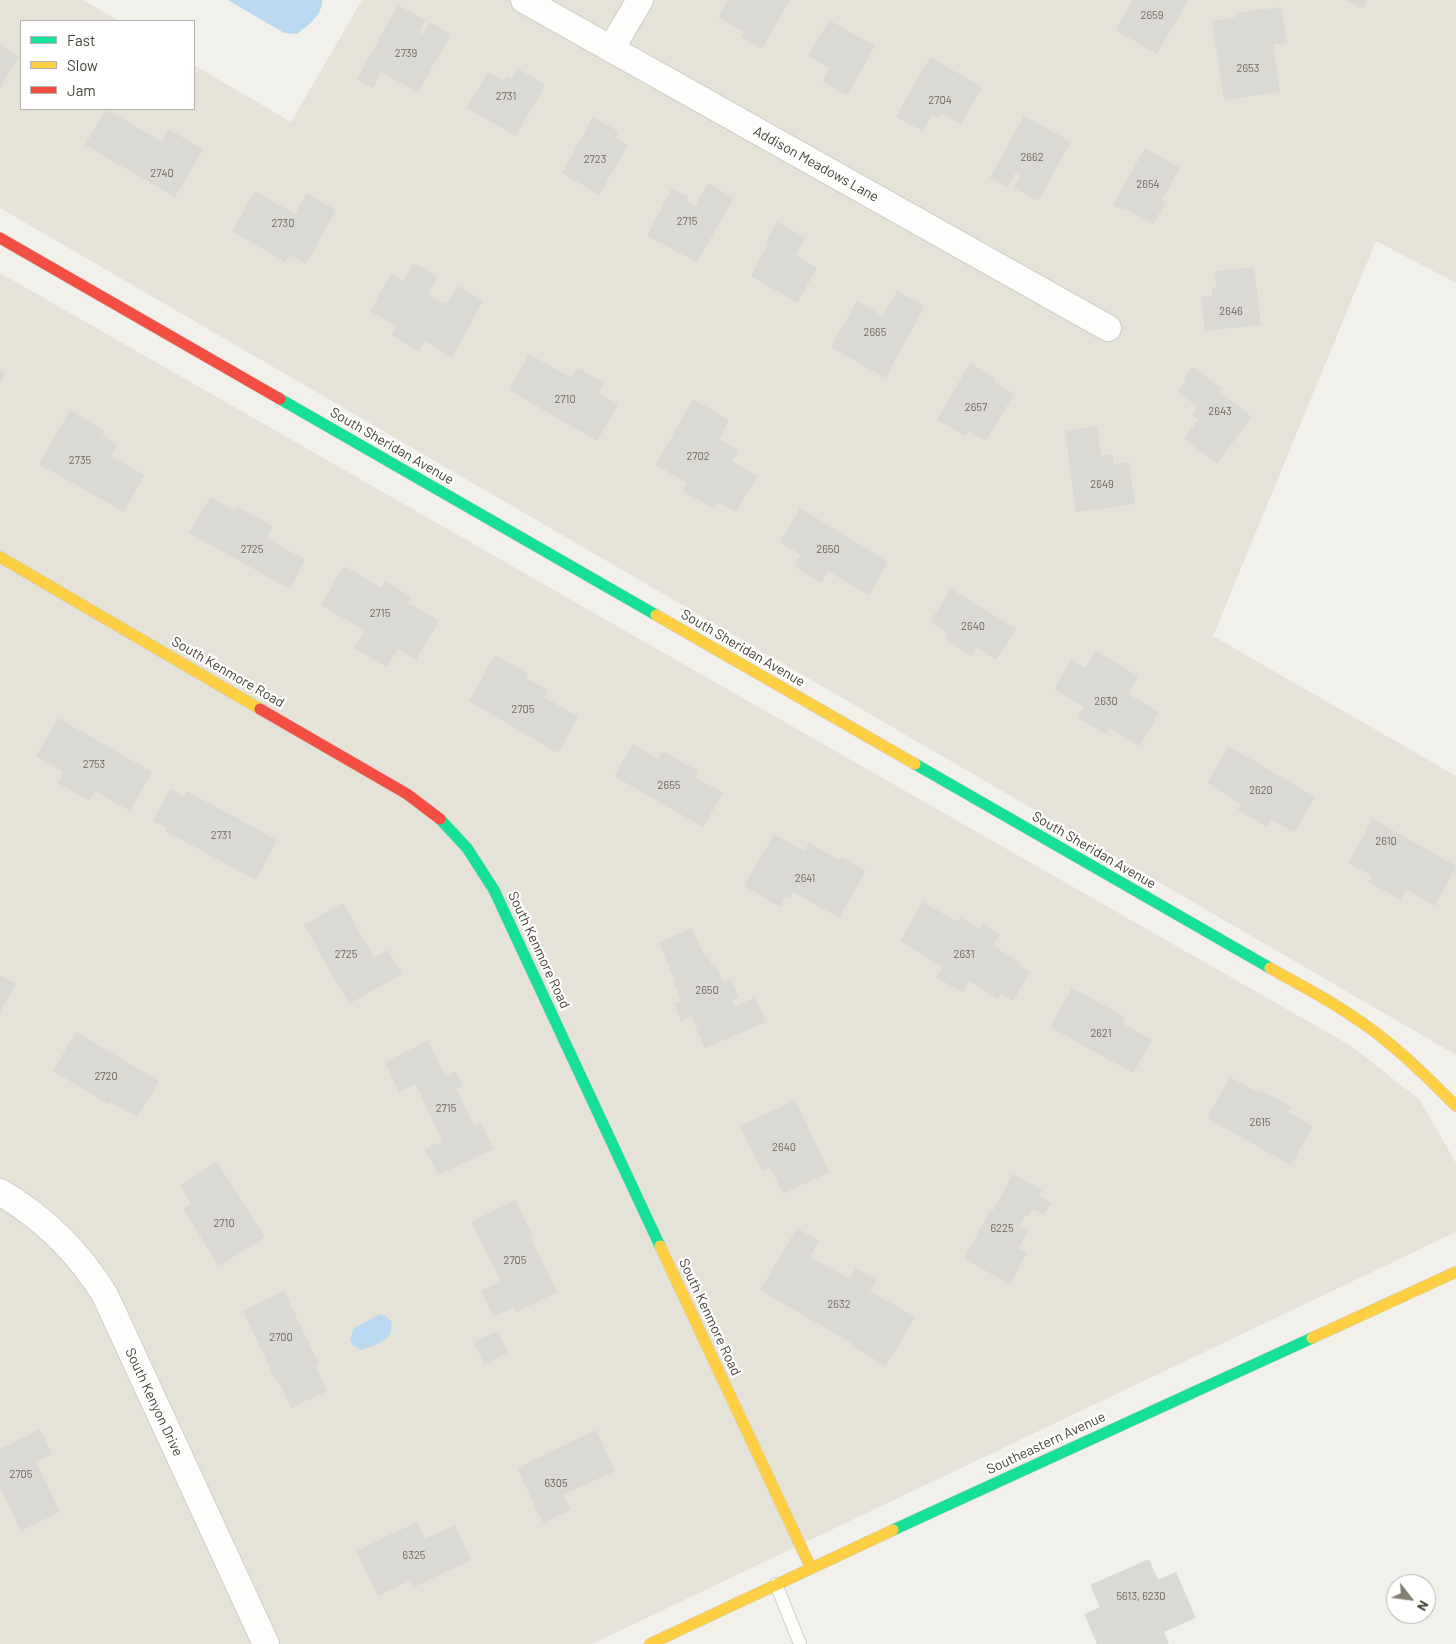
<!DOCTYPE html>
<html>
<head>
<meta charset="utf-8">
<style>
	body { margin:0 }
	#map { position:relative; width:1456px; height:1644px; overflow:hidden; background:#f1f0eb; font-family:Barlow,sans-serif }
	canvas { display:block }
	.legend { position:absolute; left:20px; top:20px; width:175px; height:90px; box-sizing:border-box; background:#fff; border:1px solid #b6b3af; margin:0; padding:6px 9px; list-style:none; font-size:15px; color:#484236 }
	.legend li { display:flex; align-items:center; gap:10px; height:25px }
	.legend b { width:25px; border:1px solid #b6b3af }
	.north { position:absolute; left:1386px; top:1574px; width:50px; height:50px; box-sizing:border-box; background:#fff; border:1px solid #b6b3af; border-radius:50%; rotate:120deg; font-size:14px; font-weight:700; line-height:20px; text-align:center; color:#484236 }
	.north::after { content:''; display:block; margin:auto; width:18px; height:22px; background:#837f75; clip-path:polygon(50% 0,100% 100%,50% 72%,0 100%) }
</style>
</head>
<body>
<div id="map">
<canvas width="1456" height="1644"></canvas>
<ul class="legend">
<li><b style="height:6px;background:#16e098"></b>Fast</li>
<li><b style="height:6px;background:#ffcf43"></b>Slow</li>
<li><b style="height:6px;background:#f24e42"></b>Jam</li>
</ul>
<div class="north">N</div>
</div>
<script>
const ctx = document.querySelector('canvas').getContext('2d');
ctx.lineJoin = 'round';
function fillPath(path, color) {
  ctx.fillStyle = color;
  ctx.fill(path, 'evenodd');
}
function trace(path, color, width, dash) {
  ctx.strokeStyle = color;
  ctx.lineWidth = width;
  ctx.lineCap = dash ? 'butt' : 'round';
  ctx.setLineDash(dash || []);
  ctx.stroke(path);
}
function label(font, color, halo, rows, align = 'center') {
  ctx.font = font + ' Barlow,sans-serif';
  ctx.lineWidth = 4.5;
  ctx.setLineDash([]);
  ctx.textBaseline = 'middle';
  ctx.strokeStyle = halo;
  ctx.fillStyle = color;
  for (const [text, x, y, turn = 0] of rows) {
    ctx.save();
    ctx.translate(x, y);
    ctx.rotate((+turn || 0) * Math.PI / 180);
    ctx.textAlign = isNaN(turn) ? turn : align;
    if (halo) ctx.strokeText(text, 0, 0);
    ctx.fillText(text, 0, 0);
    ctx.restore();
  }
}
fillPath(new Path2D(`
	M0 0H83L119 21H21V109H194V65L291 122 362 0H1456V283L1376 241 1213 636 1456 776V1055L0 208Z
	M0 273 1351 1046 1419 1099 1456 1163V1232L592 1644H0Z`), '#e5e2d8');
fillPath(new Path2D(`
	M228 0H322C323 15 307 26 297 34L284 33Z
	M380 1314 386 1316 391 1321C395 1340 377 1344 362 1350L353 1346 350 1339 354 1328Z`), '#bad8f0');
fillPath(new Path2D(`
	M728 0H790L762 49 741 36 744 32 718 17Z
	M1133 0H1188L1157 54 1115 30Z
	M1346 0H1367L1363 9Z
	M398 5 425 20 419 32 423 34 430 22 451 34 418 92 381 72 373 88 357 79Z
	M1281 7 1287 43 1273 44 1280 92 1224 100 1212 21 1236 17 1235 13Z
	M829 20 875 46 847 95 822 81 830 68 808 56Z
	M0 45 19 56 0 89Z
	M930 57 982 87 961 124 942 114 939 118 932 114 923 131 896 117Z
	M517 68 545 85 516 136 467 108 488 72 504 81 507 76 511 79Z
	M106 109 162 142 169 129 203 150 175 197 85 145Z
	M1024 116 1071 142 1038 201 1014 188 1021 175 1016 172 1007 187 990 178Z
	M593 117 619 132 616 138 628 145 599 195 562 173Z
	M1145 148 1180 168 1162 199 1166 202 1153 224 1126 209 1125 211 1113 205Z
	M708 183 734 198 697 262 647 236 672 188 688 197 686 201 695 206Z
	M255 191 295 214 307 193 336 210 306 264 290 255 285 262 232 231Z
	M777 222 806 238 795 255 817 268 797 303 751 276 768 244 765 243Z
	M414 263 438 277 428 294 446 305 458 286 483 301 452 357 425 341 419 351 391 335 396 326 370 311 391 274 403 281Z
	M1254 267 1261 325 1205 331 1201 297 1212 296V288L1216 287 1215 271Z
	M897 291 925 306 885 378 831 347 857 301 876 311 875 313 882 317Z
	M529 354 572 378 578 368 604 383 598 393 618 404 597 441 509 390Z
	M970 363 995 378 993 380 1000 384 999 385 1014 394 986 441 969 431 966 436 937 420Z
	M1193 367 1221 388 1219 391 1252 417 1217 463 1184 439 1198 420 1192 415 1198 407 1178 392 1186 381 1183 379Z
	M0 370 6 373 0 384Z
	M693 399 729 420 719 439 738 450 732 461 757 476 736 512 718 502 714 509 683 491 687 483 656 465Z
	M70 410 105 431 102 436 117 445 111 456 144 475 124 512 39 464Z
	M1097 426 1101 456 1113 454 1114 464 1129 462 1135 504 1076 512 1065 431Z
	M210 497 234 510 237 507 273 526 266 538 305 560 290 589 189 533Z
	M800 508 888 562 868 595 828 571 821 583 794 566 801 555 780 542Z
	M344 566 381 588 385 581 411 597 408 603 439 621 416 660 398 649 387 667 354 648 365 631 321 605Z
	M951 589 1016 629 996 660 977 648 972 656 945 639 948 633 930 622Z
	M1096 651 1138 676 1128 694 1159 712 1140 746 1109 728 1106 734 1078 718 1084 707 1054 689 1071 659 1085 668Z
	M495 655 527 673 525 677 548 690 544 697 578 717 558 753 469 701Z
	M58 718 152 772 130 811 95 791 90 801 58 783 64 772 36 756Z
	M633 744 658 759 663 751 698 771 695 777 723 793 703 827 614 776Z
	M1229 746 1315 797 1294 832 1272 820 1267 827 1238 810 1241 804 1207 783Z
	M170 789 184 797 187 791 277 840 256 880 165 831 166 828 153 821Z
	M1373 819 1456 866 1435 906 1406 889 1400 900 1369 882 1372 876 1348 863Z
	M774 834 804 851 809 843 839 860 841 857 866 871 839 918 793 892 790 898 786 896 780 907 744 886Z
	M923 902 957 922 960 917 980 929 982 924 1000 935 993 946 1020 962 1018 965 1030 972 1013 1001 1001 994 998 999 969 981 963 993 936 977 943 967 900 941Z
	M343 903 374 958 388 950 402 974 349 1004 304 925Z
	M692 928 704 956 707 955 712 965 715 964 723 983 731 979 739 997 732 1000 735 1007 755 997 766 1022 705 1048 691 1016 681 1021 674 1004 682 1001 674 984 676 983 659 943Z
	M0 975 16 984 0 1012Z
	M1072 988 1125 1017 1122 1023 1152 1040 1133 1073 1050 1027Z
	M76 1032 159 1081 137 1117 111 1102 110 1105 53 1071Z
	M428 1041 445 1076 455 1071 463 1086 456 1089 474 1126 481 1123 493 1149 438 1175 425 1149 442 1141 416 1084 399 1092 385 1062Z
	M1230 1077 1259 1093 1261 1090 1291 1107 1288 1112 1313 1126 1291 1165 1207 1118Z
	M795 1100 829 1172 783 1194 770 1167 762 1171 740 1126Z
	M217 1162 265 1237 219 1266 183 1209 192 1204 180 1185Z
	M1013 1174 1042 1190 1039 1196 1051 1203 1044 1215 1033 1209 1029 1217 1025 1215 1019 1226 1028 1231 1018 1249 1027 1253 1010 1284 964 1259 990 1210 993 1211Z
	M515 1200 533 1237 530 1238 557 1292 516 1312 514 1307 494 1317 481 1291 501 1281 471 1222Z
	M797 1228 819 1241 810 1257 850 1279 856 1268 877 1280 870 1291 915 1317 886 1366 852 1346 853 1344 760 1290Z
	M284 1291 319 1364 315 1365 327 1391 291 1408 279 1382 277 1383 243 1311Z
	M498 1331 508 1353 484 1364 474 1342Z
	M40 1429 52 1454 36 1462 60 1512 21 1531 0 1487V1449Z
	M596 1430 615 1471 563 1495 571 1510 543 1523 517 1468Z
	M417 1522 425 1539 455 1525 471 1560 414 1587 411 1580 378 1596 356 1551Z
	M1149 1559 1158 1580 1176 1572 1196 1618 1164 1632 1169 1644H1097L1084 1614 1100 1607 1090 1585Z`), '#dbd9d3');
const lane = new Path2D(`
	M776 1584 800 1644`);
const street = new Path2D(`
	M524 0 1108 328
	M611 49 640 0
	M0 1192C44 1218 78 1251 105 1295L266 1644`);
const fast = new Path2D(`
	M280 399 656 615
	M915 764 1270 968
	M440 819 467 848 494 890 660 1246
	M893 1530 1312 1338`);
const slow = new Path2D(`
	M0 557 260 709
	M656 615 915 764
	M1270 968C1296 983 1324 997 1349 1014 1389 1039 1423 1073 1456 1106
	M660 1246 811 1568
	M1312 1338 1456 1272
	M650 1644 893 1530`);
const jam = new Path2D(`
	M0 238 280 399
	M260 709 407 794 440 819`);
trace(lane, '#cfcec8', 14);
trace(street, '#cfcec8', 28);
trace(fast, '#d1cdc2', 12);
trace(slow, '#d1cdc2', 12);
trace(jam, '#d1cdc2', 12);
trace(lane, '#fdfdfc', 12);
trace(street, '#fdfdfc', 26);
trace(fast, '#16e098', 11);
trace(slow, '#ffcf43', 11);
trace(jam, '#f24e42', 11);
label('11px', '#6e685e', null, [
	["2659",1152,15],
	["2739",406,53],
	["2653",1248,68],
	["2731",506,96],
	["2704",940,100],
	["2662",1032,157],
	["2723",595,159],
	["2740",162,173],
	["2654",1148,184],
	["2715",687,221],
	["2730",283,223],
	["2646",1231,311],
	["2665",875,332],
	["2710",565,399],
	["2657",976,407],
	["2643",1220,411],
	["2702",698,456],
	["2735",80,460],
	["2649",1102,484],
	["2725",252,549],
	["2650",828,549],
	["2715",380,613],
	["2640",973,626],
	["2630",1106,701],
	["2705",523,709],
	["2753",94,764],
	["2655",669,785],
	["2620",1261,790],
	["2731",221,835],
	["2610",1386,841],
	["2641",805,878],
	["2725",346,954],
	["2631",964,954],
	["2650",707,990],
	["2621",1101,1033],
	["2720",106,1076],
	["2715",446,1108],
	["2615",1260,1122],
	["2640",784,1147],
	["2710",224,1223],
	["6225",1002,1228],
	["2705",515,1260],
	["2632",839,1304],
	["2700",281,1337],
	["2705",21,1474],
	["6305",556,1483],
	["6325",414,1555],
	["5613, 6230",1141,1596]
]);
label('14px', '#484236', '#fff', [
	["Addison Meadows Lane",816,164,29],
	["South Sheridan Avenue",392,446,30],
	["South Sheridan Avenue",743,648,30],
	["South Kenmore Road",228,672,30],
	["South Sheridan Avenue",1094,850,30],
	["South Kenmore Road",539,950,65],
	["South Kenmore Road",710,1317,65],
	["South Kenyon Drive",154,1402,65],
	["Southeastern Avenue",1046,1443,-25]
]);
</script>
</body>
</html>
